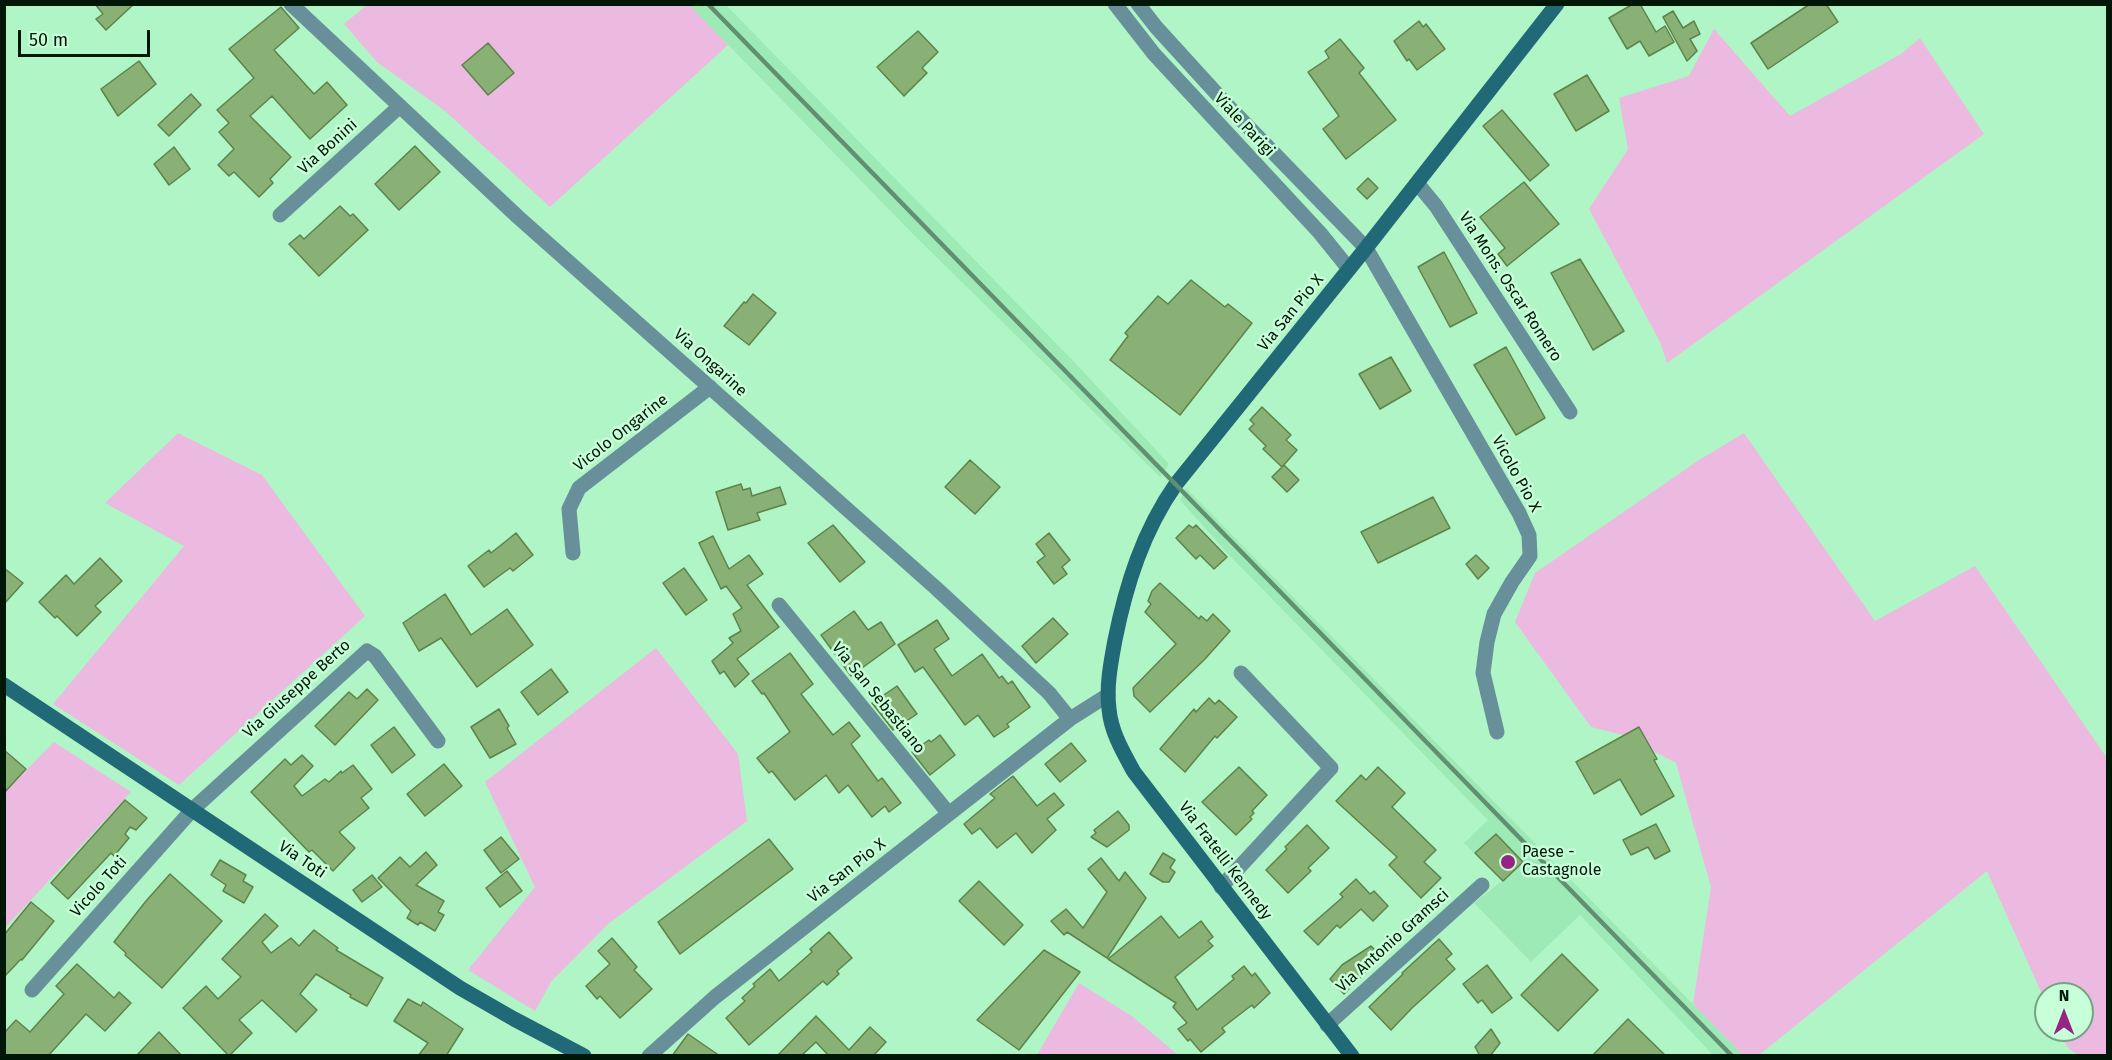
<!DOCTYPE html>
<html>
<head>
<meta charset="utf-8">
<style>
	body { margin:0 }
	#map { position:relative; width:2112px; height:1060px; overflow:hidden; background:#aff5c6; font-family:"Fira Sans",sans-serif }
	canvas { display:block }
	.frame { position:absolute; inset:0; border:6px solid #001607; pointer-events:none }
	.north { position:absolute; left:2034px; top:982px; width:60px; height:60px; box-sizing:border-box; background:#c7ffd9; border:2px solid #77a285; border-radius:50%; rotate:0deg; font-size:16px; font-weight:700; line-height:24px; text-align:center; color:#001607 }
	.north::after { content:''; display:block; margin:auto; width:21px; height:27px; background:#952584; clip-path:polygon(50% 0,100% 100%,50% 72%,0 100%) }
	.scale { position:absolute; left:18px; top:30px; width:132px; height:27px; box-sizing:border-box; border:3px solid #001607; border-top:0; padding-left:8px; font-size:18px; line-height:21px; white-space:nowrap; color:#001607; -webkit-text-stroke:4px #c7ffd9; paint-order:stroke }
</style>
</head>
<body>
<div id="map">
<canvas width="2112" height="1060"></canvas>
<div class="frame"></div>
<div class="north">N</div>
<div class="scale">50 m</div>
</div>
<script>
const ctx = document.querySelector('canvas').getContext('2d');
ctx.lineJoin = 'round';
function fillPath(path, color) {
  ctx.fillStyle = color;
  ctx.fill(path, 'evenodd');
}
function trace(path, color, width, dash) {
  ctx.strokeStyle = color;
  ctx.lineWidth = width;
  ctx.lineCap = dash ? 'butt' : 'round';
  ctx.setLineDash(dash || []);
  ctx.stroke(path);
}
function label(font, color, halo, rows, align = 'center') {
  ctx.font = font + ' "Fira Sans",sans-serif';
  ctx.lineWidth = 5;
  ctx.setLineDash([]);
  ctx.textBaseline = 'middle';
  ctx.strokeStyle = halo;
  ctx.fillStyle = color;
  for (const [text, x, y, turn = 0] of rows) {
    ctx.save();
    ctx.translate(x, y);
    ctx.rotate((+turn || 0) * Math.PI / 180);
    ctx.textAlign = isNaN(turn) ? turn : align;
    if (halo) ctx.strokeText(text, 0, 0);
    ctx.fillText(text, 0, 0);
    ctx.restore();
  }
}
fillPath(new Path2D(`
	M689 5H726L1079 367 1169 464 1160 477 914 235Z
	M1186 488 1743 1055H1713L1580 915 1531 962 1474 903 1502 881 1464 843 1488 820 1229 555 1180 500Z`), '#9deab7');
fillPath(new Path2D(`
	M367 5H689L728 45 550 207 445 111 377 62 344 24Z
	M1714 29 1790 116 1901 54 1920 38 1984 134 1667 363 1660 342 1589 209 1628 149 1619 98 1689 76Z
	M178 433 262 475 365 616 179 785 53 704 184 546 105 503Z
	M1744 433 1875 621 1975 566 2107 758V1055C2078 1055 2071 1059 2058 1030H2082V994H2046V1003L1987 871 1759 1055H1743L1693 1004 1711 887 1676 763 1623 735 1591 727 1515 622 1535 573 1699 460Z
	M656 648 738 754 747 821 608 924 551 982 535 1011 468 970 535 887 485 782Z
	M54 742 131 792 5 928V792Z
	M1079 983 1133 1017 1178 1055H1037Z`), '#ecbae0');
const building = new Path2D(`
	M95 4H134L106 30 96 19 103 14Z
	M1633 4H1640L1656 32 1665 26 1674 42 1649 56 1640 41 1627 49 1609 18Z
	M1810 4H1826L1838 22 1768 69 1751 43Z
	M281 7 299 28 274 50 314 94 327 82 347 105 310 139 272 96 250 116 291 157 270 179 273 183 259 197 234 172 229 176 218 165 234 149 219 132 229 123 217 110 254 78 229 49Z
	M1673 11 1683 28 1694 21 1700 34 1690 39 1697 51 1687 61 1663 17Z
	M1419 21 1423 27 1426 24 1445 49 1417 70 1409 59 1407 61 1394 41Z
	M918 31 938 52 922 68 927 73 904 96 877 67Z
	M1340 39 1364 68 1359 73 1396 120 1346 159 1323 129 1339 116 1308 72 1329 58 1325 51Z
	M488 43 514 73 488 95 462 65Z
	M139 61 156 84 118 116 101 89Z
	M1587 75 1609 111 1576 131 1554 94Z
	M191 94 201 105 169 136 158 125Z
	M1502 110 1549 165 1530 181 1483 126Z
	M415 146 440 172 399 210 375 184Z
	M174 147 190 169 169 185 154 164Z
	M1368 178 1378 188 1367 199 1357 189Z
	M1524 182 1559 224 1507 266 1498 254 1505 248 1480 217Z
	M340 206 350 216 353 214 368 230 319 276 289 244 300 235 304 239Z
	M1444 252 1477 313 1450 327 1418 267Z
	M1580 259 1624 331 1593 350 1551 273Z
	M1191 280 1225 307 1228 304 1252 323 1180 415 1110 360 1128 336 1125 333 1158 296 1168 304Z
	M753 294 776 313 749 345 724 326 744 302 746 303Z
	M1506 347 1545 418 1516 435 1474 365Z
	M1391 357 1411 391 1380 409 1359 374Z
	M1262 407 1291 435 1286 440 1297 450 1282 467 1263 449 1266 446 1249 429 1254 424 1250 420Z
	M970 460 1000 487 975 514 945 487Z
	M1284 465 1299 480 1287 492 1272 477Z
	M741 484 743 490 750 488 752 496 780 487 786 504 757 513 760 520 728 530 716 492Z
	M1433 497 1450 528 1378 563 1361 532Z
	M833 525 865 562 840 582 808 543Z
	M1189 525 1193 528 1196 525 1227 557 1214 569 1200 555 1196 559 1176 538Z
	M516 533 533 555 513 571 510 568 484 587 468 566 489 550 491 553Z
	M1049 533 1070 560 1062 567 1067 574 1054 584 1037 562 1045 556 1036 544Z
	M713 536 729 569 749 555 763 574 747 585 779 627 737 659 749 674 735 687 724 671 720 674 712 661 733 643 729 638 741 631 733 614 742 608 726 586 721 589 699 543Z
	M1476 555 1489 568 1478 579 1466 564Z
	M100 558 122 581 95 606 101 612 77 636 57 616 55 618 39 602 66 575 74 584Z
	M4 568 23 583 4 604Z
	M684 568 707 600 686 615 663 583Z
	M1160 583 1199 619 1201 616 1207 621 1213 614 1230 631 1205 659 1150 712 1134 696 1133 688 1176 644 1145 612 1151 604 1148 601 1152 591Z
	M445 594 471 635 507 609 533 645 477 687 441 638 419 651 403 623Z
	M854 611 868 630 881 622 895 644 851 676 821 635Z
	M1053 618 1068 634 1036 663 1022 646Z
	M937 620 949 639 934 649 952 676 982 654 999 678 1002 676 1008 684 1012 681 1030 707 1007 724 1009 727 994 737 978 715 965 725 923 667 915 672 898 645Z
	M790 653 813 684 801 694 833 735 849 722 860 736 851 744 878 781 882 778 901 803 889 812 885 806 872 817 848 785 839 793 826 775 795 800 772 771 769 773 757 758 790 732 764 693 762 694 752 681Z
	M551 669 568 692 538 715 521 692Z
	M897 686 917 714 893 730 872 703Z
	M367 689 378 700 335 745 315 726 349 692 357 699Z
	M1209 698 1215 704 1219 700 1237 717 1217 738 1215 736 1185 772 1160 749 1194 709 1196 712Z
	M499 709 509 726 507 728 516 744 490 758 471 727Z
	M394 727 415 755 392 773 371 745Z
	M1639 727 1657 759 1654 760 1674 796 1641 815 1620 779 1594 794 1576 762Z
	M940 735 955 755 930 775 912 752 929 740 931 742Z
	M1071 743 1086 761 1060 782 1045 764Z
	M4 750 26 769 4 793Z
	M302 755 313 766 294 786 302 796 325 779 329 782 341 771 342 773 353 765 372 789 361 798 369 808 339 832 355 848 333 871 312 850 309 852 251 792 285 759 291 765Z
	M444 764 462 786 425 816 407 794Z
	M1239 767 1267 795 1252 811 1254 813 1250 817 1252 819 1236 835 1202 802Z
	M1378 767 1405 793 1392 807 1436 850 1424 862 1441 878 1421 898 1389 865 1397 857 1336 801 1361 775 1366 780Z
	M1013 776 1037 806 1054 793 1064 805 1047 819 1056 830 1032 853 1016 833 997 848 980 828 972 834 964 824 995 798 990 794Z
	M125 800 147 818 136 830 130 827 125 834 129 838 114 856 111 853 68 899 51 883Z
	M1118 811 1129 825V830L1107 847 1091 837 1096 833 1094 830Z
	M1656 824 1670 851 1655 859 1648 847 1631 855 1623 840Z
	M1307 825 1329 848 1308 868 1311 871 1288 893 1266 870 1287 849 1285 847Z
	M1496 834 1523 862 1503 881 1475 853Z
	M501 837 519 859 501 873 484 850Z
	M769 839 793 869 680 954 658 922Z
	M426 852 437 865 416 885 444 901 438 912 444 915 435 931 420 922 418 925 407 918 411 911 378 878 400 857 410 867Z
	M1163 853 1175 860 1170 868 1175 872 1169 882H1163L1150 874Z
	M1101 858 1119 881 1125 872 1146 898 1107 958 1067 932 1064 935 1051 921 1066 909 1083 928 1107 892 1088 869Z
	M220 860 246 875 243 881 253 887 244 903 223 891 226 885 211 875Z
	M507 871 522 891 500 907 486 888Z
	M170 874 222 921 162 988 125 955 126 953 114 942 146 901Z
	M372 875 382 887 362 902 353 890Z
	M1356 879 1370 894 1374 891 1388 906 1373 921 1361 909 1340 928 1337 925 1318 945 1304 931 1343 897 1340 894Z
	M979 881 1023 925 1004 945 959 901Z
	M31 902 54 921 22 960 21 959 4 977V935Z
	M265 914 278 926 262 942 271 953 291 938 299 946 314 930 338 948 336 950 383 978 367 1006 350 997 351 995 316 974 300 994 317 1010 296 1032 262 1000 239 1020 252 1033 229 1056 183 1008 206 986 218 999 241 977 222 959Z
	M1161 916 1179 938 1201 921 1213 937 1208 941 1213 946 1175 977 1197 1010 1234 979 1232 976 1244 966 1252 976 1255 973 1270 993 1254 1008 1252 1005 1222 1028 1225 1032 1201 1052 1190 1039 1188 1041 1178 1029 1187 1023 1173 1007 1176 1003 1108 959Z
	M829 932 852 958 837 971 839 974 827 985 823 981 749 1045 726 1018 745 1001 742 998 755 986 753 984 770 969 779 981 812 952 810 949Z
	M612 938 637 967 634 970 652 989 620 1018 600 996 597 999 586 986 610 964 598 951Z
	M1439 939 1452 954 1446 959 1455 969 1412 1008 1391 1030 1369 1007 1403 974 1402 973Z
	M1371 946 1381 956 1344 994 1330 979 1342 965Z
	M1044 950 1080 972 1019 1050 977 1020Z
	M1562 954 1598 990 1558 1031 1521 995Z
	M77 964 114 998 119 992 131 1003 105 1031 86 1014 48 1056H4V1033L16 1020 30 1032 64 994 56 986Z
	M1487 965 1512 998 1492 1013 1482 1000 1478 1003 1463 984Z
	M408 999 421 1006 423 1002 463 1029 446 1056H418L428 1043 394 1021Z
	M816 1016 849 1050 870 1027 886 1042 873 1056H829L816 1042 801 1056H777Z
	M1628 1019 1666 1056H1592Z
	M1491 1029 1500 1043 1490 1056H1480L1475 1047Z
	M159 1032 182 1056H136Z
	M688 1034 720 1056H672Z`);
fillPath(building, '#8ab175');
trace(building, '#5e8349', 1.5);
trace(new Path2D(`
	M291 4 518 217 937 589 1049 693 1070 719 1108 695
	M1115 4 1154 54 1320 233 1349 269
	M1138 4 1156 27 1227 105 1366 248 1519 513 1529 535 1530 556 1512 582 1494 614 1487 642 1483 673 1497 732
	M1417 183 1436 206 1570 412
	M280 215 400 106
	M573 553 569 509 579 488 710 387
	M779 605 949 814
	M1221 887 1331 768 1241 673
	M32 990 193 809 367 651 375 656 438 741
	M1327 1025 1482 885
	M649 1056 715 997 1070 719`), '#67909b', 15);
trace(new Path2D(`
	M4 685 460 988 514 1019 584 1056
	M1352 1056 1134 772C1123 752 1111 732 1109 709 1106 686 1111 662 1115 640 1126 585 1143 531 1176 484L1366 248 1557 4`), '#226978', 15);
trace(new Path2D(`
	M708 4 1732 1056`), '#60906f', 4.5);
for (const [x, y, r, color] of [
	[1508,862,8,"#952584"]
]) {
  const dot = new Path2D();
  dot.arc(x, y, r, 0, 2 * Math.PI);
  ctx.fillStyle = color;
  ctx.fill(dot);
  trace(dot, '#c7ffd9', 2);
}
label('16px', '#001607', '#c7ffd9', [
	["Viale Parigi",1244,125,47],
	["Via Bonini",328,147,-42],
	["Via Mons. Oscar Romero",1510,287,57],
	["Via San Pio X",1291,313,-51],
	["Via Ongarine",710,363,42],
	["Vicolo Ongarine",621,433,-38],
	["Vicolo Pio X",1516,474,61],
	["Via Giuseppe Berto",297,689,-42],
	["Via San Sebastiano",878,698,51],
	["Via Toti",302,860,34],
	["Via Fratelli Kennedy",1225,861,53],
	["Via San Pio X",847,871,-38],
	["Vicolo Toti",99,887,-48],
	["Via Antonio Gramsci",1393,941,-42]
]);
label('16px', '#001607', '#c7ffd9', [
	["Paese -",1522,853],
	["Castagnole",1522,871]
], 'left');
</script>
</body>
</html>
